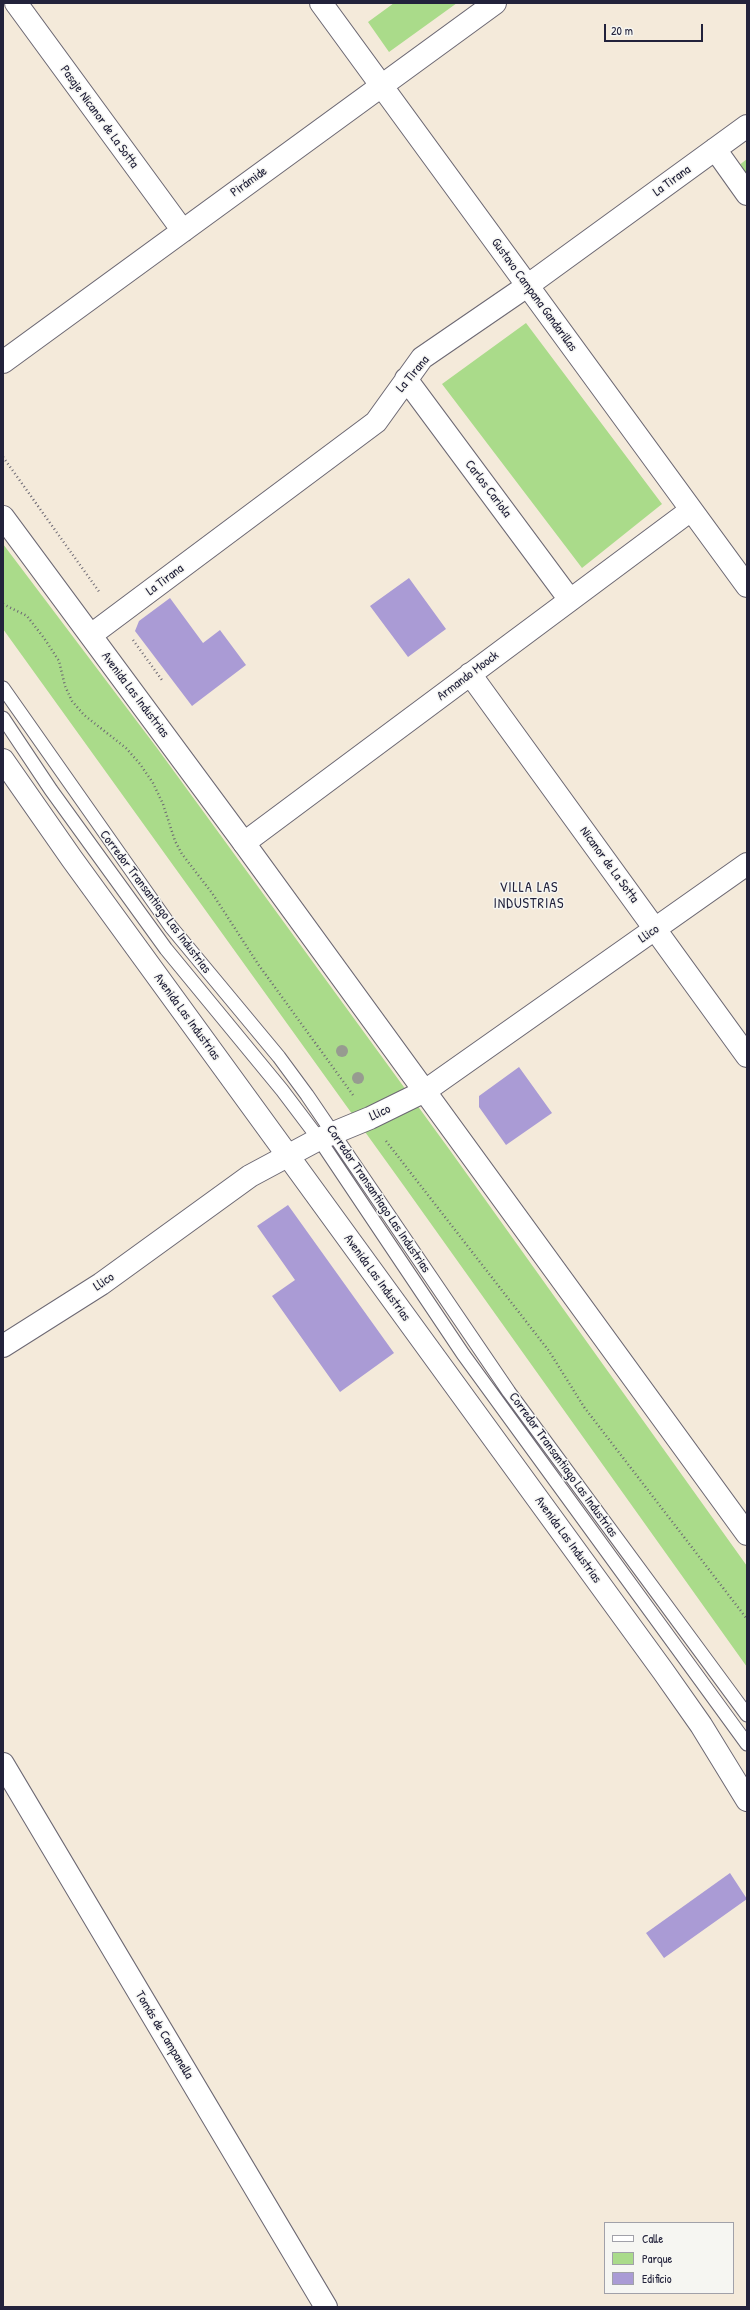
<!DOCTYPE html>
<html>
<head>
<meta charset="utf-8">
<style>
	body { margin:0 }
	#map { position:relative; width:750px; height:2310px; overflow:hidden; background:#f4eada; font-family:"Patrick Hand",sans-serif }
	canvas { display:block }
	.frame { position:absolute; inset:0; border:4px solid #22223b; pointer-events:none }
	.legend { position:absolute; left:604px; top:2222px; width:130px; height:72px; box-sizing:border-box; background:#f6f6f2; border:1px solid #a1a1a9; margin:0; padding:5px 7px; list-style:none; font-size:12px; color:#22223b }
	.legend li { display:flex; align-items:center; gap:8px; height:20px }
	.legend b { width:20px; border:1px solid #a1a1a9 }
	.scale { position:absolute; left:604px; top:24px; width:99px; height:18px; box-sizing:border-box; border:2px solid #22223b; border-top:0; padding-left:5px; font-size:12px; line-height:14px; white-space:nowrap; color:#22223b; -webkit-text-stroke:3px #f6f6f2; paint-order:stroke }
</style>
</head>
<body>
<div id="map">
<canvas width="750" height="2310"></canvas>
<div class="frame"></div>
<ul class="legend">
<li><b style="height:5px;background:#fff"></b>Calle</li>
<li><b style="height:11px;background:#aadb8a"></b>Parque</li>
<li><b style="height:11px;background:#aa9bd5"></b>Edificio</li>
</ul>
<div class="scale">20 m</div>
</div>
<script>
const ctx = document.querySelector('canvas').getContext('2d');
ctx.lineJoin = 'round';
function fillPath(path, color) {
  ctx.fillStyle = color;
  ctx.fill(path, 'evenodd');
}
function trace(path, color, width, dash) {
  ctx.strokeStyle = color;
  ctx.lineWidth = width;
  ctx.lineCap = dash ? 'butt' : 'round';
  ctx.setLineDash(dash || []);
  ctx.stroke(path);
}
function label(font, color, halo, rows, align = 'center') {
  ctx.font = font + ' "Patrick Hand",sans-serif';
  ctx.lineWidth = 3;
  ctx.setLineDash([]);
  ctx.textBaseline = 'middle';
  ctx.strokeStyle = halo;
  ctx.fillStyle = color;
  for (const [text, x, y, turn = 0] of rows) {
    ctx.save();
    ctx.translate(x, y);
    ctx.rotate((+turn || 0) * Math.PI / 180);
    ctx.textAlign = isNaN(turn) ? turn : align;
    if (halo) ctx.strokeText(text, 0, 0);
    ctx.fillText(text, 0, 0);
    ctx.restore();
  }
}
fillPath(new Path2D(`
	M394 3H457L389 52 368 22Z
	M747 159V178L738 166Z
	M526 323 662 504 582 568 442 384Z
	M3 544 157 748 449 1149 747 1566V1667L404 1186 3 629Z`), '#aadb8a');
fillPath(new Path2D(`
	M409 578 446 629 408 657 370 606Z
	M170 598 203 643 220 630 246 665 192 706 135 631 139 621Z
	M519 1067 552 1113 506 1145 479 1107V1096Z
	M288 1205 394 1353 340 1392 272 1296 295 1280 257 1226Z
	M730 1873 747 1899 664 1958 646 1933Z`), '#aa9bd5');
const service = new Path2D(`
	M3 688 171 927 279 1057 307 1095 509 1392 747 1715
	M3 718 51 790 166 949 282 1090 319 1139 463 1354 747 1744`);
const minor = new Path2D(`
	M16 3 183 231
	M321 3 747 586
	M715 149 747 194
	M3 362 495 3
	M406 379 570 600
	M91 635 376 422 422 358 527 286 747 126
	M470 674 747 1056
	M244 843 691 510
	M3 1764 326 2307`);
const tertiary = new Path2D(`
	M3 1346 101 1284 250 1176 319 1139 370 1118 425 1091 747 864`);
const secondary = new Path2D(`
	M3 517 244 843 747 1534
	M3 760 72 859 663 1671 701 1725 747 1800`);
trace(service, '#6c6873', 15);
trace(minor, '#6c6873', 24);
trace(tertiary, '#6c6873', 24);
trace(secondary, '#6c6873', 24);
trace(new Path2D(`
	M3 457 100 593
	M3 604 27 616 44 638 59 661 65 686 72 701 84 715 126 748 140 764 153 783 163 804 175 841 182 854 212 893 258 964 353 1095
	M133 640 162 680
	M386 1141 549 1351 584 1407 747 1619`), '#6c6873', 2.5, [1, 3]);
trace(service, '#fff', 13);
trace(minor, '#fff', 22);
trace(tertiary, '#fff', 22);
trace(secondary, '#fff', 22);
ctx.fillStyle = '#979b90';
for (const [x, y] of [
	[342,1051],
	[358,1078]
]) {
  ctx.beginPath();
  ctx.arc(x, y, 6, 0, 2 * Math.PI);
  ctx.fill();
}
label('13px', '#22223b', '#f6f6f2', [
	["Pasaje Nicanor de La Sotta",99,117,54],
	["La Tirana",672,181,-36],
	["Pirámide",249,182,-36],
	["Gustavo Campana Gandarillas",534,295,54],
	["La Tirana",413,374,-50],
	["Carlos Cariola",488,489,53],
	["La Tirana",165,580,-37],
	["Armando Moock",468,676,-37],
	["Avenida Las Industrias",135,695,53],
	["Nicanor de La Sotta",609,865,54],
	["Corredor Transantiago Las Industrias",155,902,53],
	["Llico",649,934,-35],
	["Avenida Las Industrias",187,1017,54],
	["Llico",380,1113,-25],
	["Corredor Transantiago Las Industrias",378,1199,56],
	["Avenida Las Industrias",377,1278,54],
	["Llico",104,1282,-34],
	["Corredor Transantiago Las Industrias",563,1465,54],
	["Avenida Las Industrias",568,1540,54],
	["Tomás de Campanella",164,2035,59]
]);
ctx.letterSpacing = '1px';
label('14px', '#22223b', '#f6f6f2', [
	["VILLA LAS",529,888],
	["INDUSTRIAS",529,904]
]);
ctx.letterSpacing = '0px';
</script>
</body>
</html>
